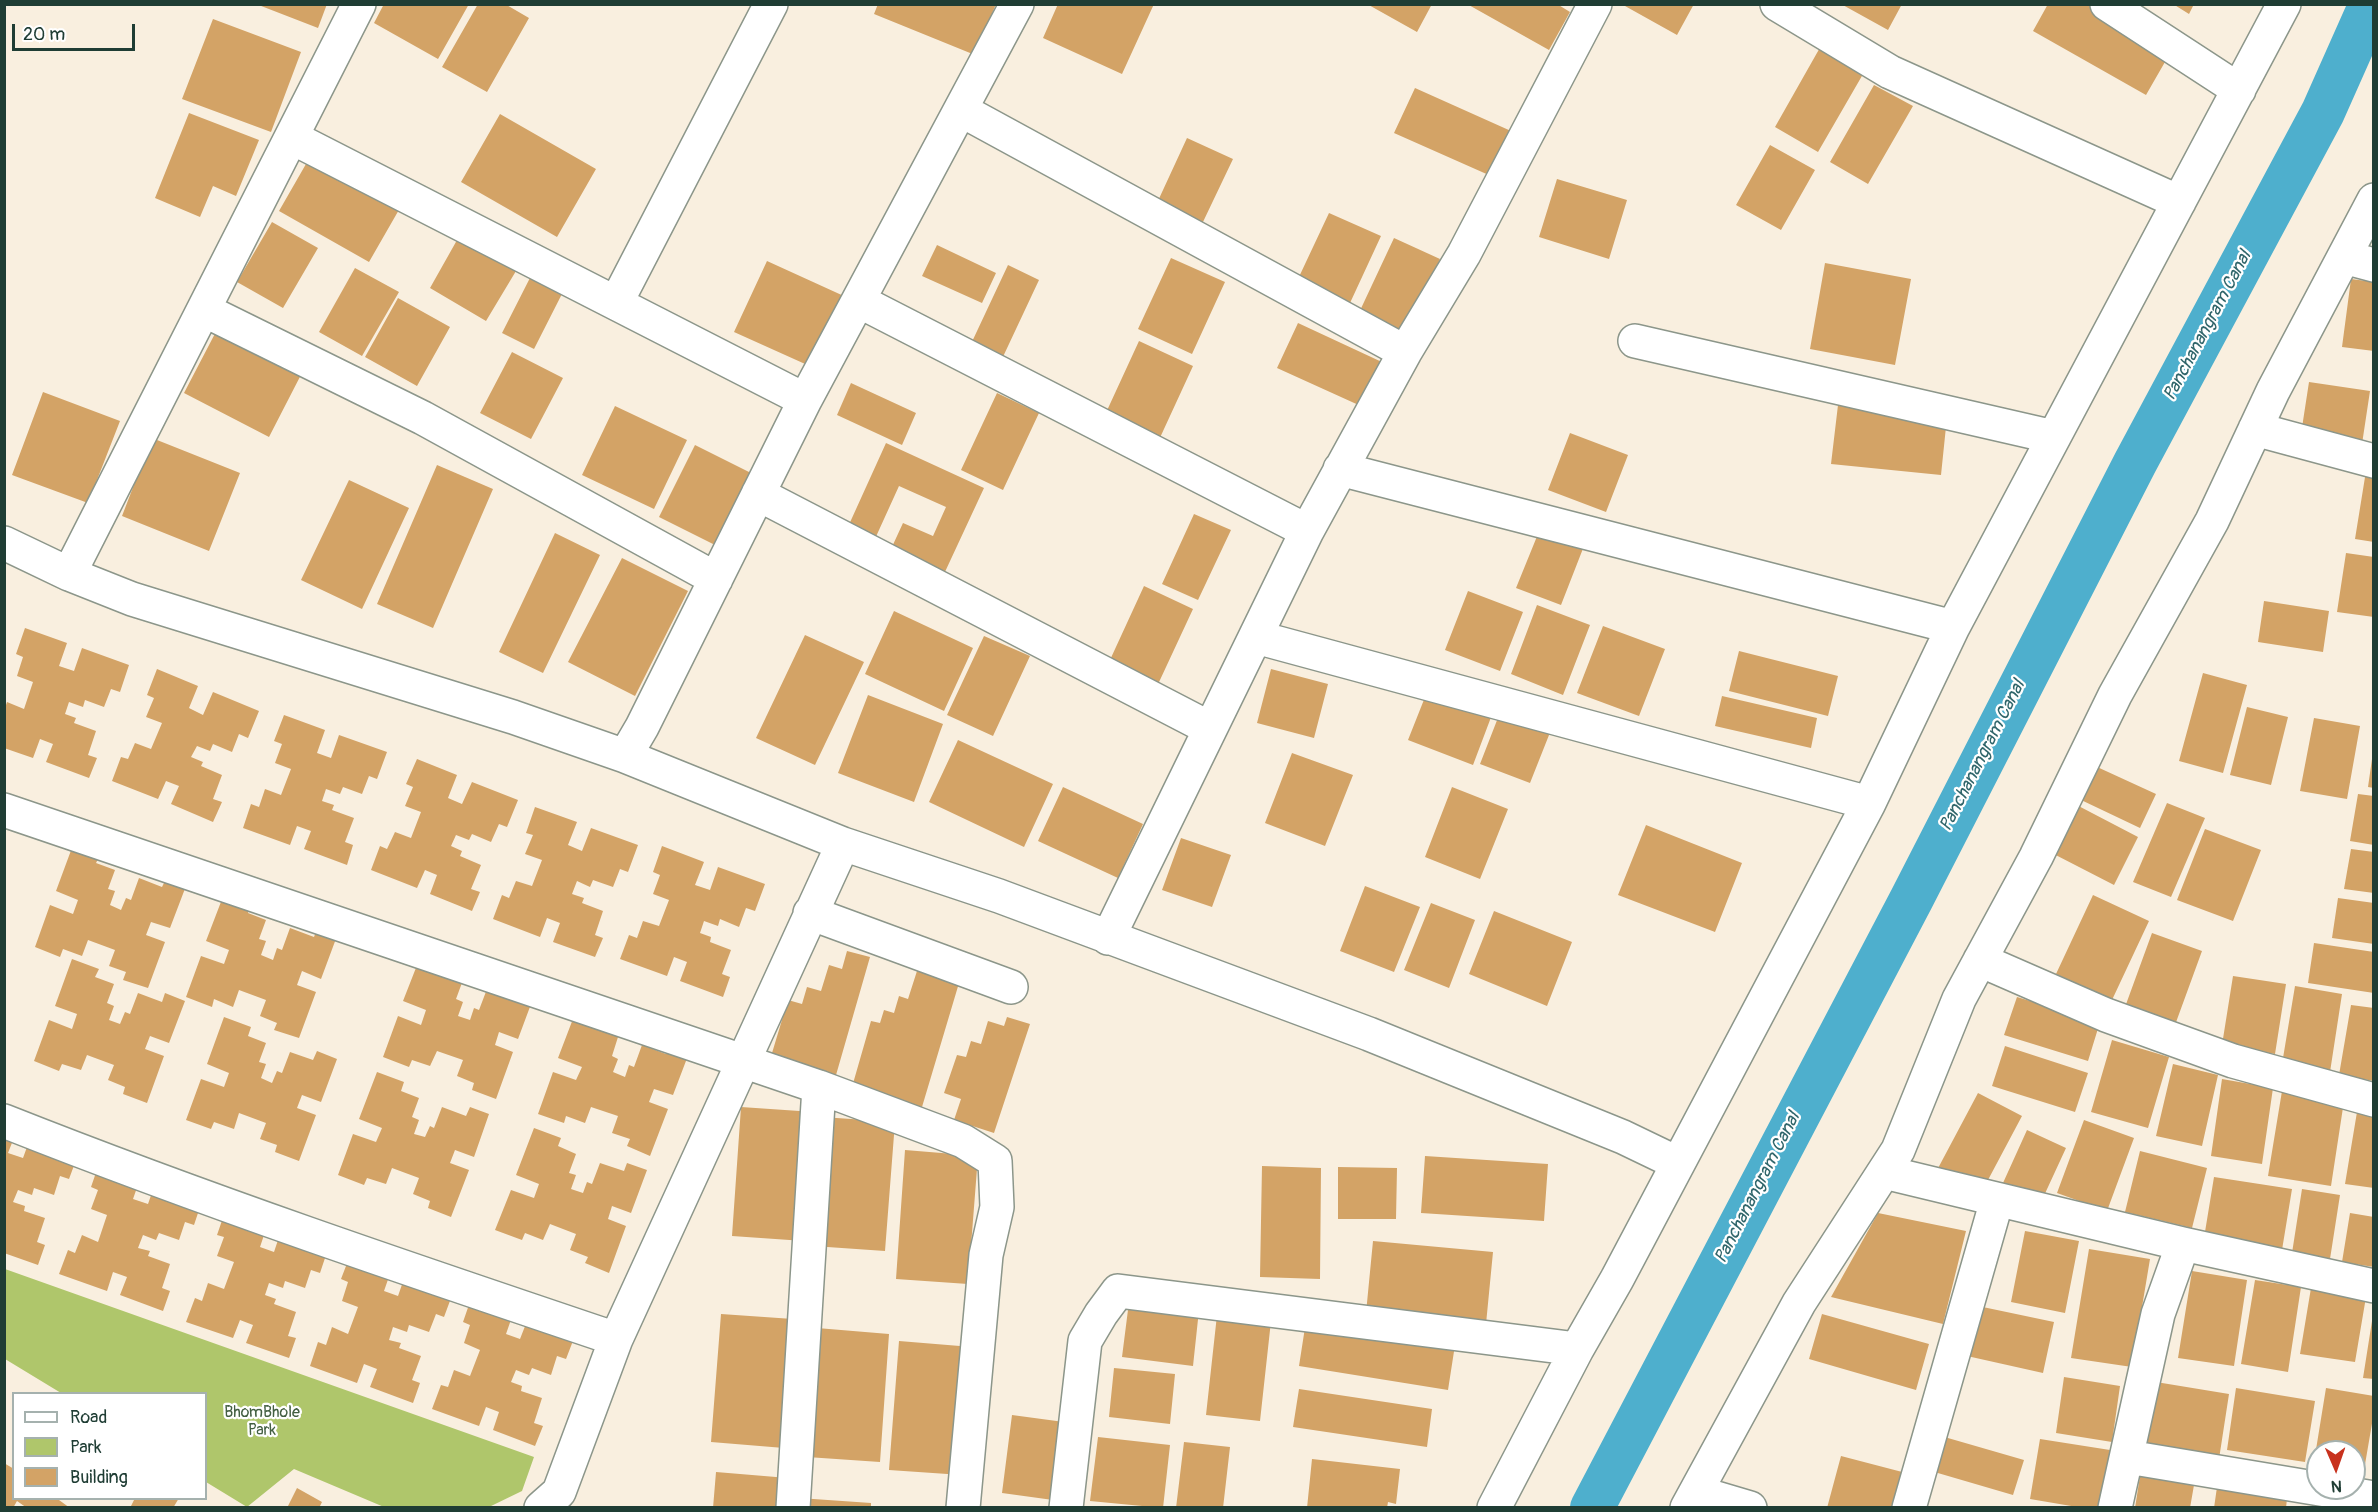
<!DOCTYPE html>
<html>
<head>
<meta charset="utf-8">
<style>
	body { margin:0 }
	#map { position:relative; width:2378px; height:1512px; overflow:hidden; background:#f9efdf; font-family:Pangolin,sans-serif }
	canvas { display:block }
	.frame { position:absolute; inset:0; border:6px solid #1f3d34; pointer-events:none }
	.legend { position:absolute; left:12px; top:1392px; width:195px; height:108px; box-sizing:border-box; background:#fff; border:2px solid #a5b1ae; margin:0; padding:8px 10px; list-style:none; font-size:18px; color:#1f3d34 }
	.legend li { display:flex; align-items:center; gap:12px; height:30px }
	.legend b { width:30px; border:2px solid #a5b1ae }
	.north { position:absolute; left:2306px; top:1440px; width:60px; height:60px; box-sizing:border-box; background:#fff; border:2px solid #a5b1ae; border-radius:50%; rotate:178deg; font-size:16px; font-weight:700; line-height:24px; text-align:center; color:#1f3d34 }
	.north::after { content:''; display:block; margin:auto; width:21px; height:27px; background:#c8321e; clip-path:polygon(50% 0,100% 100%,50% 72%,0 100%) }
	.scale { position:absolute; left:12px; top:24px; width:123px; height:27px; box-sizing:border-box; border:3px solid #1f3d34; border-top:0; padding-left:8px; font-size:18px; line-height:21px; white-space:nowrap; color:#1f3d34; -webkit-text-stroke:4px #fff; paint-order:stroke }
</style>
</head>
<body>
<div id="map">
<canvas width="2378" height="1512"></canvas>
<div class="frame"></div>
<ul class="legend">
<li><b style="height:8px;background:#fff"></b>Road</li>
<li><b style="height:16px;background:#afc66b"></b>Park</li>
<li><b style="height:16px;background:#d3a366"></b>Building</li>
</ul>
<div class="north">N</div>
<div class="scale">20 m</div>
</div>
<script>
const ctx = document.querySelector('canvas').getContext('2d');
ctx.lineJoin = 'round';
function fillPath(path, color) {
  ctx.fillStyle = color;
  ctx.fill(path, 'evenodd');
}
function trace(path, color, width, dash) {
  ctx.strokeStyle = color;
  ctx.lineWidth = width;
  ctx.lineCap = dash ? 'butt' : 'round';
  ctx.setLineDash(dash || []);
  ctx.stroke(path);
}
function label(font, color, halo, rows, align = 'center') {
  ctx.font = font + ' Pangolin,sans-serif';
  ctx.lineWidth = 4.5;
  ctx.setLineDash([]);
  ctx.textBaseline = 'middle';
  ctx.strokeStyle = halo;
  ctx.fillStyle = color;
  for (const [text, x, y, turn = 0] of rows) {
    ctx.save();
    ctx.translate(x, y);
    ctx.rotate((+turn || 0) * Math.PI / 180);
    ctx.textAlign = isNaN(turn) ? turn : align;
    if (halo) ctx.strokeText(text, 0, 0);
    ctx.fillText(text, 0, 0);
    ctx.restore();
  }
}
fillPath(new Path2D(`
	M5 1269 534 1457 522 1491 489 1507H384L294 1469 247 1507 206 1482V1394L61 1393 5 1359Z`), '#afc66b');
trace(new Path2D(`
	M1592 1508 1911 900 2135 463 2323 112 2371 4`), '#4eafcd', 44);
fillPath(new Path2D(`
	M256 4H327L318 28Z
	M384 4H469L438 59 374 23Z
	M478 4H505L529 18 487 92 442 67Z
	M878 4H996L975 55 874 14Z
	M1058 4H1154L1122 74 1043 38Z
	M1367 4H1432L1417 32Z
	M1467 4H1557L1570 12 1549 50Z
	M1626 4H1694L1677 35 1625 6Z
	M1841 4H1902L1888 30Z
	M2048 4H2096L2173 48 2146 95 2033 31Z
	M2173 4H2194L2189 14Z
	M213 19 301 52 271 132 182 99Z
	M1826 37 1870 62 1818 152 1775 127Z
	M1874 85 1913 106 1868 184 1830 162Z
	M1415 88 1511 131 1491 176 1394 133Z
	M189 113 259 140 236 196 213 186 200 217 155 198Z
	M500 114 596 169 557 237 461 182Z
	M1187 138 1233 159 1202 224 1157 203Z
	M1770 145 1815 170 1781 230 1736 205Z
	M310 157 400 208 369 262 279 211Z
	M1557 179 1627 200 1609 259 1539 237Z
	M1329 213 1381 236 1350 303 1298 279Z
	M272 222 318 248 283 308 237 282Z
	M461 233 519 266 486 321 430 288Z
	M1394 238 1440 259 1404 339 1357 317Z
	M937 245 996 273 982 303 922 276Z
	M1171 258 1225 282 1192 354 1138 329Z
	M767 261 846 297 814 368 734 332Z
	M1825 263 1911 279 1895 365 1810 349Z
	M1008 265 1039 280 1001 361 970 346Z
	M355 268 399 292 362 356 319 332Z
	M534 270 566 286 534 349 502 333Z
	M2351 279 2374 282V351L2342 347Z
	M398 298 450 327 417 386 365 357Z
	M1298 323 1384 363 1363 407 1277 368Z
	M220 324 305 367 269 437 184 393Z
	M1139 341 1193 366 1158 442 1104 417Z
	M512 352 563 378 531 439 480 413Z
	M2309 382 2370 391 2362 444 2301 434Z
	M851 383 916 413 902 445 837 415Z
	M43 392 120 421 88 503 12 475Z
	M997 393 1039 413 1003 490 961 470Z
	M1838 405 1947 417 1941 475 1831 464Z
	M615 406 687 440 654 509 582 475Z
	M1570 433 1628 455 1606 512 1548 490Z
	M152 438 240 473 209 551 122 516Z
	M886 443 984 488 944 574 891 549 903 523 933 536 946 507 899 486 874 541 847 529Z
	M695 445 759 477 723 549 659 517Z
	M437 465 493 489 433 628 377 604Z
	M2366 471 2374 473V542L2355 539Z
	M349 480 409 508 362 609 301 580Z
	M1194 514 1231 530 1198 600 1162 584Z
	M1540 529 1584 546 1561 605 1516 588Z
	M555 533 600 555 543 673 499 652Z
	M2346 553 2374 557V617L2337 612Z
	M622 558 688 591 635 696 568 662Z
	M1144 586 1193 609 1153 695 1104 673Z
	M1468 591 1523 612 1500 671 1445 650Z
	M2264 601 2329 611 2323 652 2258 642Z
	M1537 605 1590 625 1563 695 1511 674Z
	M894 611 973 648 944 711 865 674Z
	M1603 626 1665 649 1639 716 1577 693Z
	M25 628 67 643 59 666 74 671 82 648 129 665 120 692 111 689 104 707 85 700 83 707 69 702 65 714 76 718 74 723 96 731 88 755 97 758 89 778 46 762 53 744 40 739 33 758 4 748V711L7 702 24 709 33 682 17 676 23 657 16 654Z
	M805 635 864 662 815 765 756 738Z
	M984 636 1030 656 993 736 947 715Z
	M1739 651 1838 676 1828 716 1729 691Z
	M157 669 198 686 189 708 203 715 213 692 259 711 248 738 239 734 232 752 213 744 210 751 197 746 191 757 203 762 201 766 222 775 213 799 222 802 213 822 171 804 179 786 166 781 158 799 112 781 121 757 128 759 135 743 151 749 162 723 146 717 154 698 147 695Z
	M1271 669 1328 684 1314 738 1257 723Z
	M2203 673 2247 685 2223 773 2179 761Z
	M1429 687 1493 712 1473 765 1408 740Z
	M868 695 943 724 914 802 838 773Z
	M1722 696 1817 718 1811 748 1715 726Z
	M2247 707 2288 717 2271 785 2230 775Z
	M1501 710 1551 730 1530 783 1480 764Z
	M284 715 325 730 317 753 331 758 339 735 387 752 377 779 369 776 362 794 343 787 340 794 326 789 322 801 334 805 332 810 354 818 345 842 353 845 347 865 304 849 311 831 297 826 290 845 243 828 251 804 259 807 265 789 281 795 291 769 275 763 282 744 274 741Z
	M2314 718 2360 726 2347 799 2300 791Z
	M958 740 1053 784 1024 847 929 802Z
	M1292 753 1353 775 1325 846 1265 823Z
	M417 759 457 775 448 798 462 804 472 782 518 800 507 827 499 824 491 842 472 834 469 840 456 835 451 846 462 851 460 856 481 865 471 889 480 892 472 911 430 894 437 875 425 870 417 888 371 870 380 846 387 849 395 832 411 838 421 812 405 806 413 787 406 784Z
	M2372 759H2374V788L2368 787Z
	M2095 766 2156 794 2140 828 2079 799Z
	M1063 787 1143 824 1118 878 1038 841Z
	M1452 787 1508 809 1480 879 1425 857Z
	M2358 794 2374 796V845L2350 841Z
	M2069 801 2138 837 2114 885 2044 849Z
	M2167 803 2205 818 2171 897 2133 882Z
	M535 807 577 822 568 845 582 851 591 828 638 845 628 872 620 869 613 887 593 880 590 887 577 881 572 894 584 898 582 903 603 911 595 935 603 938 595 957 553 942 560 923 547 918 540 937 493 919 502 895 509 898 516 881 532 886 542 860 525 854 533 835 526 833Z
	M1646 825 1742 863 1715 932 1618 895Z
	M2205 829 2261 850 2233 921 2177 900Z
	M1181 838 1231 855 1212 907 1162 890Z
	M73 845 100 855 96 863 115 870 108 889 115 891 110 905 121 910 126 898 131 900 139 878 162 887 166 879 186 886 170 928 151 922 146 935 165 942 148 988 123 980 126 972 109 966 115 950 88 940 82 956 63 949 60 957 35 947 50 905 73 914 78 900 56 891Z
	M662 846 704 862 695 885 710 890 718 867 765 884 755 911 746 908 739 927 720 919 718 926 704 921 700 933 711 937 710 942 731 950 722 974 730 977 723 997 680 981 687 962 674 957 667 976 620 959 629 935 637 938 643 921 659 926 669 900 653 894 660 875 653 872Z
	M2351 849 2374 852V893L2344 889Z
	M1365 886 1420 907 1394 972 1340 951Z
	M224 894 251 904 248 913 266 920 259 939 266 941 261 955 273 960 277 948 282 950 290 928 314 937 317 929 337 936 321 979 302 971 297 985 316 992 299 1038 274 1030 277 1023 260 1016 266 1000 239 990 233 1007 214 999 212 1007 186 997 201 956 224 964 229 950 206 941Z
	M2093 895 2149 921 2112 1000 2056 974Z
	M2338 898 2374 903V944L2332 938Z
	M1431 903 1475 920 1449 988 1404 970Z
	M1494 911 1572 942 1547 1006 1469 974Z
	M2152 933 2202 951 2175 1025 2125 1007Z
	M2314 943 2374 952V993L2308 983Z
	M847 951 870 957 834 1082 769 1063 788 1000 802 1004 807 987 821 991 829 965 842 969Z
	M421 955 463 980 456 999 463 1002 458 1016 470 1020 474 1008 479 1010 487 989 534 996 518 1039 499 1032 495 1045 513 1052 496 1099 472 1090 474 1083 457 1076 463 1060 437 1051 430 1066 412 1060 409 1067 383 1057 398 1016 421 1025 426 1010 403 1001Z
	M72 959 99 969 95 977 114 984 107 1003 114 1006 109 1020 120 1024 125 1012 130 1014 138 993 162 1002 165 993 185 1001 169 1043 150 1036 145 1049 164 1056 147 1103 123 1094 125 1087 108 1080 114 1065 87 1055 81 1070 62 1064 59 1071 34 1061 49 1020 72 1029 77 1014 55 1006Z
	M917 971 959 983 922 1107 852 1087 871 1021 880 1023 884 1010 894 1013 899 996 908 999Z
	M2233 976 2286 984 2275 1054 2222 1045Z
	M2295 986 2342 994 2330 1072 2282 1064Z
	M2017 997 2100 1022 2088 1061 2004 1035Z
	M2351 1005 2374 1008V1081L2339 1075Z
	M576 1011 600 1030 618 1037 612 1056 618 1059 613 1072 625 1077 629 1065 634 1067 642 1045 666 1054 669 1046 689 1053 673 1095 654 1089 649 1102 668 1109 650 1156 627 1146 630 1139 612 1133 618 1116 591 1107 585 1123 566 1116 564 1123 538 1114 553 1072 576 1080 582 1067 558 1058Z
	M224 1017 251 1027 248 1036 266 1043 259 1062 266 1064 261 1078 272 1083 277 1071 282 1073 290 1052 313 1060 317 1051 337 1059 321 1102 302 1095 297 1108 316 1115 299 1161 275 1152 277 1145 260 1139 266 1123 239 1113 234 1129 214 1122 211 1129 186 1120 201 1079 224 1087 229 1073 207 1064Z
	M1007 1017 1030 1024 994 1133 954 1120 961 1099 944 1093 957 1055 966 1057 971 1041 981 1044 988 1021 1004 1026Z
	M2112 1040 2169 1057 2148 1128 2091 1112Z
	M2005 1046 2088 1073 2075 1112 1992 1086Z
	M2173 1064 2218 1075 2202 1146 2156 1136Z
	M377 1072 404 1082 401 1091 419 1098 412 1117 419 1120 414 1134 425 1137 430 1126 434 1128 442 1107 466 1116 470 1107 489 1114 474 1157 455 1150 450 1163 469 1170 451 1217 428 1208 430 1201 413 1194 419 1178 392 1168 386 1184 367 1178 364 1185 338 1175 353 1134 376 1142 382 1128 359 1119Z
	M2222 1079 2273 1088 2262 1164 2211 1156Z
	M2282 1091 2344 1101 2331 1186 2268 1176Z
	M1978 1093 2022 1116 1980 1195 1936 1172Z
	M741 1107 814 1112 804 1241 732 1236Z
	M2357 1112 2374 1115V1188L2345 1184Z
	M822 1117 895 1122 885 1251 813 1246Z
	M2084 1120 2134 1138 2107 1211 2057 1193Z
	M4 1126 17 1130 8 1153 23 1158 31 1136 79 1152 69 1179 60 1176 54 1195 34 1188 32 1195 18 1190 13 1202 25 1206 24 1211 45 1218 37 1242 45 1245 38 1265 4 1253Z
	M534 1128 561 1138 558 1146 576 1154 569 1173 576 1175 571 1189 583 1193 587 1182 592 1184 600 1163 624 1171 627 1163 647 1170 631 1213 612 1206 608 1219 626 1226 609 1273 585 1263 588 1257 570 1250 576 1234 550 1224 543 1240 525 1233 522 1240 495 1230 511 1190 534 1198 539 1184 516 1175Z
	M2027 1130 2066 1148 2042 1200 2003 1183Z
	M905 1150 978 1156 968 1284 896 1279Z
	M2140 1151 2207 1168 2192 1228 2125 1212Z
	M1425 1156 1548 1164 1544 1221 1421 1213Z
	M100 1161 141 1176 133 1199 148 1204 156 1181 203 1198 194 1225 185 1222 179 1240 159 1233 156 1240 143 1235 138 1248 150 1251 148 1256 170 1264 162 1288 170 1291 163 1311 120 1295 127 1277 113 1272 107 1291 59 1274 68 1250 75 1253 82 1235 98 1242 107 1215 91 1209 98 1190 91 1187Z
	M1262 1166 1321 1168 1320 1279 1260 1277Z
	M1338 1167 1397 1168 1396 1219H1338Z
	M2214 1177 2292 1189 2282 1250 2204 1238Z
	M2302 1189 2340 1195 2330 1259 2292 1253Z
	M226 1209 268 1223 260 1247 274 1252 282 1228 329 1246 320 1273 311 1270 305 1288 285 1281 283 1288 269 1283 265 1295 276 1299 274 1304 296 1312 288 1336 296 1338 289 1358 246 1343 253 1325 240 1320 233 1338 186 1322 195 1298 202 1301 208 1283 224 1289 234 1262 217 1256 224 1237 217 1235Z
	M1878 1213 1966 1231 1943 1324 1831 1297Z
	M2350 1213 2374 1217V1267L2342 1262Z
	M2025 1231 2079 1241 2065 1313 2011 1302Z
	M1373 1241 1493 1252 1486 1324 1366 1313Z
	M2089 1249 2150 1259 2132 1367 2071 1358Z
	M351 1253 392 1268 384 1291 398 1296 406 1273 454 1290 444 1317 436 1314 429 1332 409 1325 407 1332 393 1327 389 1340 401 1343 399 1348 421 1356 412 1380 420 1383 413 1403 370 1387 377 1369 364 1364 357 1383 310 1366 318 1342 326 1345 332 1327 348 1334 358 1307 342 1301 348 1282 341 1279Z
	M2192 1271 2247 1280 2234 1366 2178 1358Z
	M2255 1280 2301 1287 2288 1372 2241 1364Z
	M2311 1288 2366 1297 2355 1362 2300 1354Z
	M472 1296 514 1311 506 1334 520 1339 529 1316 576 1333 566 1359 557 1356 551 1375 532 1368 529 1375 516 1370 511 1382 522 1386 521 1391 542 1398 534 1423 543 1426 535 1446 493 1430 499 1412 486 1407 479 1426 432 1409 441 1385 448 1387 454 1370 470 1376 480 1350 464 1343 470 1325 463 1322Z
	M1129 1302 1199 1310 1193 1366 1122 1357Z
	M1978 1306 2054 1322 2043 1373 1967 1356Z
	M721 1314 793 1319 784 1448 711 1442Z
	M1822 1314 1929 1344 1916 1390 1809 1359Z
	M1217 1315 1271 1321 1260 1421 1206 1415Z
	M1306 1321 1455 1345 1448 1390 1299 1366Z
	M2372 1321H2374V1379L2363 1378Z
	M817 1328 889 1334 880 1462 807 1457Z
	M899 1341 972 1347 962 1475 889 1470Z
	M1114 1368 1175 1374 1170 1424 1109 1417Z
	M2064 1377 2120 1386 2112 1442 2056 1433Z
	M2156 1382 2229 1394 2219 1459 2146 1448Z
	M2236 1388 2315 1401 2305 1462 2227 1450Z
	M2326 1388 2374 1396V1412L2363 1476 2354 1475V1452H2318V1469L2313 1468Z
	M1299 1389 1432 1409 1427 1447 1293 1427Z
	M1012 1415 1064 1422 1053 1500 1002 1493Z
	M1941 1436 2024 1460 2013 1495 1931 1471Z
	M1098 1437 1170 1445 1163 1508 1090 1501Z
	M2040 1439 2110 1450 2101 1508H2083L2030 1499Z
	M1184 1442 1230 1447 1223 1508H1176Z
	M1841 1456 1906 1473 1897 1508H1827Z
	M1312 1459 1400 1469 1396 1504 1388 1502 1387 1508H1307Z
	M4 1463 14 1469V1498H60L59 1500 70 1508H27L17 1501 13 1508H4Z
	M716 1472 788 1478 786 1508H713Z
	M2140 1476 2194 1485 2190 1508H2135Z
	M2218 1480 2288 1489 2286 1508H2214Z
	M297 1488 322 1502 319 1508H287Z
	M135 1498H179L173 1508H130Z
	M799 1498 871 1503V1508H798Z`), '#d3a366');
const minor = new Path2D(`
	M1777 4 1890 72 2179 202
	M2107 4 2239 90
	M961 110 1405 352
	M293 138 805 400
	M2344 257 2374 265
	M859 301 1307 531
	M616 303 771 4
	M204 310 423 418 716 579
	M1635 341 2054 437
	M2255 429 2374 461
	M1340 469 1953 627
	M758 494 1209 728
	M4 543 69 574 132 599 513 717 625 756 843 844 999 896 1369 1034 1623 1137 1677 1163
	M69 574 359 4
	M1256 637 1869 803
	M625 756 642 727 805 400 1017 4
	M4 810 819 1087 963 1141 995 1161 997 1207 986 1255 963 1508
	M810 913 1011 987
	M1108 938 1307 531 1405 352 1464 254 1595 4
	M1980 960 2106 1015 2233 1061 2374 1100
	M4 1121C206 1201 411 1270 616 1339
	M1884 1172 2183 1244 2374 1286
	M2128 1457 2374 1498
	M1696 1492 1750 1508
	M541 1508 559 1492 616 1339 843 844
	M793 1508 819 1087
	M1066 1508 1085 1341 1101 1314 1118 1291 1577 1349
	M1494 1508 1577 1349 1617 1279 1869 803 1953 627 2284 4
	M1687 1508 1799 1303 1898 1150 1959 999 2036 857 2115 695 2212 521 2273 391 2374 200
	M1909 1508 1997 1200
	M2115 1508 2158 1314 2183 1244`);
trace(minor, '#8c968a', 36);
trace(minor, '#fff', 33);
label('16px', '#435f42', '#fff', [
	["BhomBhole",262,1413],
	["Park",262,1431]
]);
label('italic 18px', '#2f656a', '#fff', [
	["Panchanangram Canal",2208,326,-62],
	["Panchanangram Canal",1983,756,-63],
	["Panchanangram Canal",1758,1188,-63]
]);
</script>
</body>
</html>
